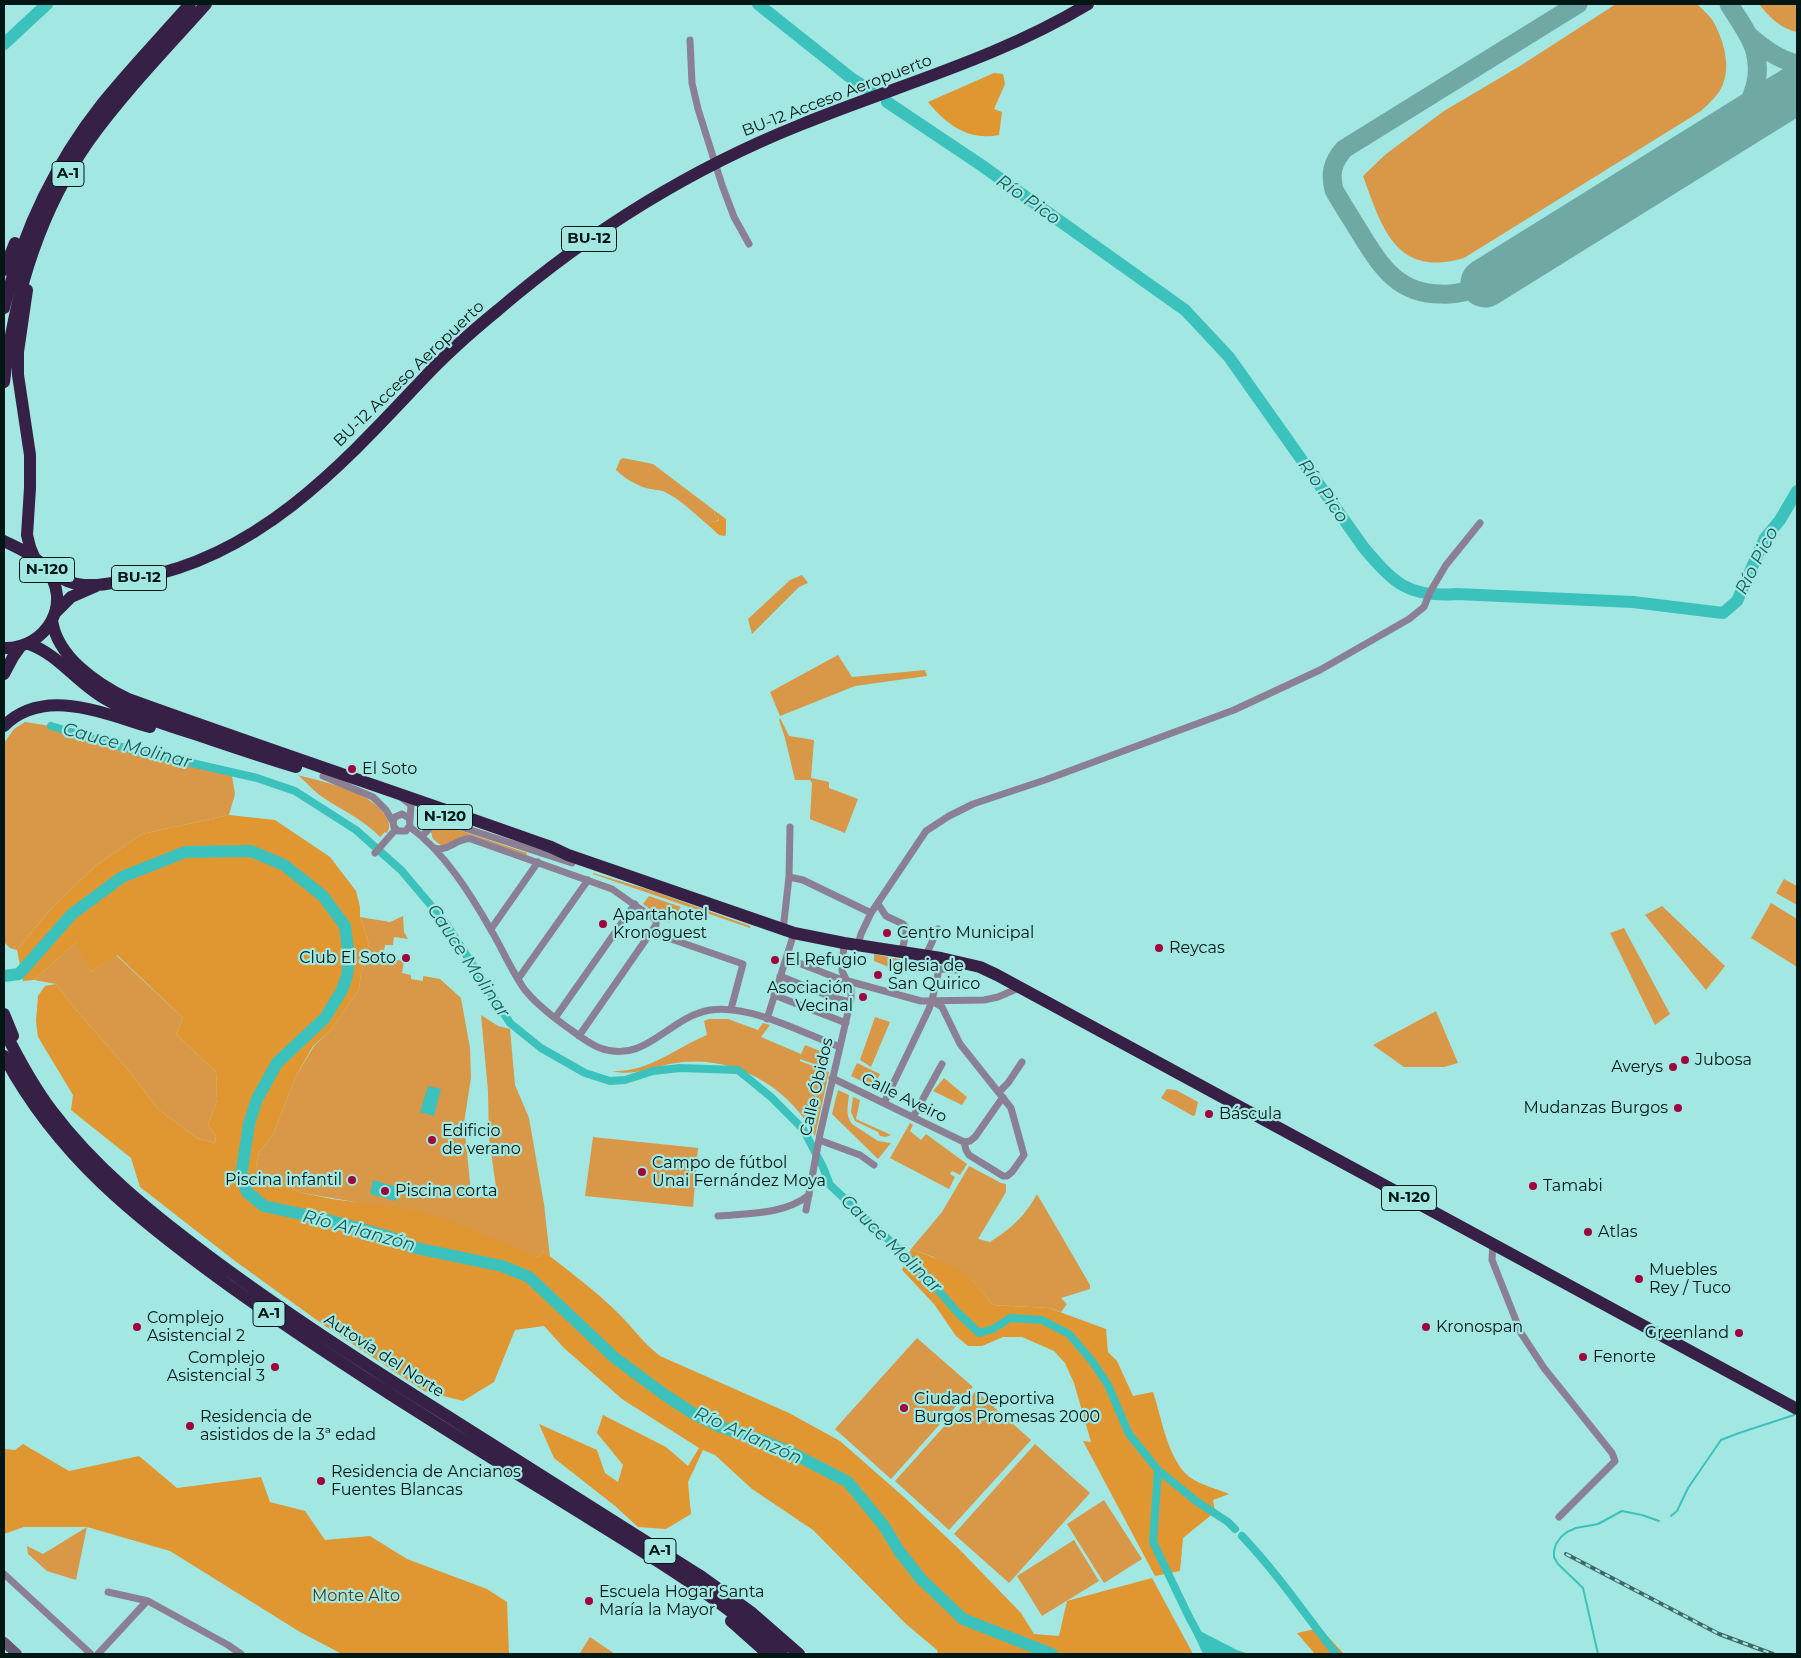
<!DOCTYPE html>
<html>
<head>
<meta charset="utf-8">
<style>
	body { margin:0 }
	#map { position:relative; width:1801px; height:1658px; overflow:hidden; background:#a2e7e2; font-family:Montserrat,sans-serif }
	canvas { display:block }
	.frame { position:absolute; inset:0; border:5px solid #001715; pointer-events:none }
</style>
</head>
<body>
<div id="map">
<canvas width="1801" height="1658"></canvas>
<div class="frame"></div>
</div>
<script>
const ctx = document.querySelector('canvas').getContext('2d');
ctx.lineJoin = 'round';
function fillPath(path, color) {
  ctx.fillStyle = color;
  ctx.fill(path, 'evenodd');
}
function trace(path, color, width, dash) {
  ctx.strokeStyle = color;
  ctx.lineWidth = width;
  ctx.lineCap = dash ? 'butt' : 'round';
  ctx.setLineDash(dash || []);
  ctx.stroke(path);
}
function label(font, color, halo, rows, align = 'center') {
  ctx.font = font + ' Montserrat,sans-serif';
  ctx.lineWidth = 4.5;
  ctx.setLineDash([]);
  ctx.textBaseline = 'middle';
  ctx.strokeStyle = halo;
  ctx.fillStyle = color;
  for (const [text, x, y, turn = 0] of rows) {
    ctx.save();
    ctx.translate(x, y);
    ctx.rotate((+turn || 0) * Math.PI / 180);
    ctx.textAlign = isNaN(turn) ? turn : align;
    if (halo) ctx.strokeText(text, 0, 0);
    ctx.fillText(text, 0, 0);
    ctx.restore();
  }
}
fillPath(new Path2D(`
	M1616 4H1697C1702 9 1709 15 1713 21 1723 39 1731 64 1723 84 1719 95 1709 103 1701 111L1464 258C1396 278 1382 228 1363 176L1386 154 1444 111 1520 66Z
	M1759 4H1797V32C1781 29 1768 16 1759 4Z
	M623 458 653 464 715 511 714 514 719 518 717 521 710 522 708 525C694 513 681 500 665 492 658 489 652 490 646 488 636 485 624 478 616 470L620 460Z
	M802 575 808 583 799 587 752 634 748 619 790 580Z
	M838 655 852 677 925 670 927 676 855 686 780 716 770 692Z
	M780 718 789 736 814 740 811 778 829 782V788L858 799 845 833 810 819 812 783 810 780H795L785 738 779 720Z
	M25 722 51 726 122 747 231 771 235 794 229 815 142 834 95 866 49 911 17 950 10 948 4 942V743L14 729Z
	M298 775C326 783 368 790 385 815 389 822 391 826 387 833L385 832 380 837C362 818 339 809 318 794 311 788 305 781 298 775Z
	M444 825 527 853 526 855 471 836H463L442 846 433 839 431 832 435 826Z
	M593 873 656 892 750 926V928L593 874Z
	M1784 879 1797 886V905L1776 893Z
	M649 896 681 907 669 923 643 904Z
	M1771 903 1797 919V967L1751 938Z
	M1662 906 1725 966 1706 990 1645 915Z
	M403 916 404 932 408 939 394 937 393 945H385L383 958 404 961 402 973 411 975V979L423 981V976L440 979 461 998 470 1048 471 1078 464 1123 471 1192 474 1198 497 1194 489 1138 488 1091 481 1015 498 1026 510 1029 515 1085 529 1118 544 1204 550 1257 543 1251 539 1257 355 1202 303 1193 259 1176 256 1167 259 1152 273 1135 296 1076 314 1046 331 1030 359 989 361 973 369 944 360 917 390 922Z
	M1624 928 1670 1014 1655 1025 1610 933Z
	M77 941 91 972 116 955 183 1018 176 1034 216 1072 217 1100 208 1125 216 1136 215 1143 197 1138 159 1110 125 1066 77 1011 56 984 34 980Z
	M874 954 902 960H903L899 970 891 968 874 961Z
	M1436 1011 1458 1063 1444 1067H1404L1373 1045Z
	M875 1017 890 1022 871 1067 860 1060Z
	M709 1019H728L758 1030 763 1023 770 1025 761 1037 801 1054 805 1045 830 1055 825 1068 800 1059V1061L829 1072 815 1136C789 1086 732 1054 676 1063 655 1066 633 1077 612 1071 648 1073 675 1048 707 1035L704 1021Z
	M857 1063 880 1074 874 1087 851 1076Z
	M944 1078 967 1097 962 1105 933 1091Z
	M1167 1089 1176 1090 1198 1102 1195 1115 1193 1116 1161 1098Z
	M838 1090 849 1095C848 1105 845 1115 852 1124L878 1141 891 1143 878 1159 832 1114Z
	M853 1097 860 1100 856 1119 891 1135 886 1137 880 1136 878 1132 855 1121 851 1112Z
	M910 1123 913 1125 910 1131 921 1140 926 1134 967 1164 960 1175 952 1171 950 1174 955 1177 949 1189 890 1158Z
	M593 1137 698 1148 693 1207 585 1196Z
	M969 1166 1001 1183 1006 1184V1192L978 1239 990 1242C1012 1228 1025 1216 1037 1194L1090 1285V1289L1061 1298 1067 1304 1061 1312 1049 1308 993 1305 973 1281 933 1257 911 1249 942 1212Z
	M917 1338 973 1387 891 1479 835 1429Z
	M976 1391 1031 1440 949 1530 895 1481Z
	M1035 1444 1090 1493 1009 1583 954 1534Z
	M1104 1500 1142 1559 1104 1583 1067 1524Z
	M87 1527 76 1580 47 1571 28 1554 27 1546 43 1554Z
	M1074 1540 1099 1581 1042 1616 1017 1576Z
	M590 1637 615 1654H582L580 1653Z`), '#d89847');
fillPath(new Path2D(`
	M994 73 1003 74 1005 84 994 109 1002 112 999 135C968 141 947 125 928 102Z
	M715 511 726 519V534L725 536 719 535 708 525 709 522 718 521 719 518 714 514Z
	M229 815 275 820 330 857 356 891 360 907V917L369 944 361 973 359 989 331 1030 313 1046 296 1076 273 1135 259 1152 256 1167 259 1176 303 1193 332 1199 401 1208 440 1217 539 1257 543 1251C569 1271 596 1291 619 1314 633 1328 644 1344 660 1356L789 1413 840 1441 905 1498 960 1550 1021 1613 1034 1634 1059 1636 1067 1601 1152 1578 1193 1654H938L937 1650 906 1624 813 1530 752 1489 715 1455 703 1450 688 1482 691 1514 666 1529 638 1527 615 1506 554 1458 539 1424 597 1450 605 1473 618 1482 623 1465 597 1433 603 1415 666 1447 688 1466 699 1448 622 1399 564 1348 544 1326 515 1330 494 1382 463 1401 424 1391 325 1326 235 1261 140 1187 131 1158 71 1110 73 1095 38 1037 36 1021 38 996 45 986 56 984 77 1011 125 1066 159 1110 197 1138 215 1143 216 1136 208 1125 217 1100 216 1072 176 1034 183 1018 117 955 91 972 76 942 34 980 23 981 17 950 49 911 95 866 142 834Z
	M911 1249C932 1257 955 1265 972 1280 979 1287 986 1297 993 1305L1049 1308 1106 1329 1108 1352 1117 1361 1133 1396 1153 1392C1162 1419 1166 1450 1184 1472 1195 1484 1215 1488 1229 1494L1213 1500 1215 1512 1183 1538 1180 1571 1155 1576 1083 1441 1091 1442 1074 1383 1065 1363 1054 1351 1022 1337H1003L982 1346H968L956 1336 934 1304 902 1270Z
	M23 1444 69 1471 139 1456 177 1488 261 1477 270 1502 305 1511 325 1540 370 1536 407 1559 487 1589 507 1602 509 1654H342L300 1632 170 1551 87 1527H24L4 1534V1449L15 1450Z
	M1320 1628 1344 1654H1315L1297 1633Z`), '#e09731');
fillPath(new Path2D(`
	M428 1086 441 1089 434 1116 420 1112Z
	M373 1180 400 1188 396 1201 370 1194Z
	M1200 1631 1237 1650 1249 1654H1203L1193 1632Z`), '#3cc2bc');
trace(new Path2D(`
	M1671 1516 1677 1511 1688 1488 1721 1440 1739 1433 1794 1415
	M1598 1654 1583 1588 1558 1564 1554 1557V1551L1556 1544 1561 1537 1567 1532 1576 1528 1598 1524 1622 1511 1642 1515 1659 1521`), '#3cc2bc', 2);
trace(new Path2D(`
	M51 726 122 747 257 778 295 791 356 830 401 870 445 922 510 1023 541 1048 585 1073 610 1081 625 1080 653 1071 680 1068 738 1070 771 1097 803 1129 823 1167 830 1185 920 1269 958 1313 979 1333 993 1329 1010 1318 1042 1320 1069 1334 1092 1361 1108 1385 1129 1434 1158 1470 1196 1501 1228 1522 1235 1529
	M1158 1470 1153 1542 1189 1617 1209 1654
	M1242 1536C1277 1573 1305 1614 1336 1654`), '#3cc2bc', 8);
trace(new Path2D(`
	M758 4 851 78 870 90
	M4 44 47 4
	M887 102 981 165 1185 310 1229 357 1364 548C1394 583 1408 598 1457 594L1633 602 1723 613 1737 601 1765 538 1780 520 1797 491
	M4 976 19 974 72 914 122 877 185 852 251 851 284 865 323 896 345 926 349 958 347 976 342 990 325 1018 277 1063 257 1099 249 1124 241 1176 247 1192 264 1206 328 1220 390 1237 416 1248 502 1266 529 1277 615 1358 665 1395 694 1414 721 1427 766 1442 794 1454 848 1482 884 1526 899 1551 921 1579 963 1619 1052 1654`), '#3cc2bc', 12);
trace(new Path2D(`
	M1749 36C1764 49 1778 59 1797 64
	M1722 136C1746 114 1764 85 1755 51 1750 34 1738 19 1729 4
	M1485 283C1471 291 1457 295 1441 294 1399 294 1382 268 1362 236 1353 221 1343 206 1334 190 1330 174 1332 163 1344 149L1578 4`), '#70a8a4', 19);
trace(new Path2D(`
	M1485 283 1797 89`), '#70a8a4', 49);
trace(new Path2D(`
	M690 40 692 83 698 109 722 185 734 217 749 244
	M323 776 373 797 386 810 393 822 394 827 398 831H406L410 825 409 818 402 814 395 817 393 822
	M403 799 411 805 410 820
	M410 827C444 852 470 893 491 930 503 950 512 972 525 990 538 1006 554 1018 571 1030 580 1036 589 1044 600 1048 646 1065 668 1017 710 1010 750 1004 803 1033 840 1047
	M422 836 435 823 446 822 572 863
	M435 848C448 852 458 837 471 839L612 889 656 920V925L579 1036
	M375 853 396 829
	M789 877 803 880 871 913
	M878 904 886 916 903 924 906 927V932L902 951
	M491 929 538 862
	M783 930 789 877 790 827
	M651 932 743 964 731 1009
	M858 945 861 934 871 913 926 831 949 816 973 804 1045 780 1234 710 1320 670 1409 619 1424 607 1430 592 1446 565 1480 523
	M926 955 938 929
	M786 958 837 978 921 1001 984 1000 998 997 1021 987
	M780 976 834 998 850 1002
	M518 979 588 880
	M774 995 846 1023
	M932 1001 942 1007 960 1044 1011 1108 1024 1155 1012 1172 1007 1176H1003L969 1155 966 1150 964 1142
	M555 1018 635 904
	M767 1019 794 933
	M832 1078 964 1142
	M999 1092 1008 1083 1022 1062
	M884 1103 929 1009 933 996 939 969 957 970
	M913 1117 942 1064
	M819 1140 860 1155 874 1165
	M964 1142 970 1141 975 1137 1003 1097
	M806 1210 820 1134 851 999V989L842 971 844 943
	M718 1216C748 1213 784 1215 809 1195
	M1493 1244 1492 1260 1521 1333 1544 1368 1612 1453 1615 1461 1559 1517
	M4 1574 91 1654
	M108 1592 148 1601 228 1645 241 1654
	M98 1654 147 1601`), '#8b8093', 7);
trace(new Path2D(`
	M4 1642 17 1654`), '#665672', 10);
trace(new Path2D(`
	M4 270 15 243
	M27 290 18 352V375L30 455V488L27 535 30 547 35 559
	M4 308C22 233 54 165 102 104 130 69 161 37 190 4
	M4 382C14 296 38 214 88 142 123 93 166 49 206 4
	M4 541C18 548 35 555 45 568 74 601 47 649 4 648
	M46 568C52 572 59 577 67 581 89 590 117 582 139 578 259 556 342 465 421 381 444 356 471 332 498 310 588 233 690 169 800 125 898 85 997 59 1088 4
	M55 613 71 597 96 586
	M52 620C57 657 97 684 128 699 269 750 411 797 551 847L568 855 794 933 844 943 941 958 980 967 997 975 1797 1409
	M29 644C60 655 79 686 109 701 137 716 168 726 198 735 230 746 263 757 296 767
	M4 674 13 657 20 647
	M4 726C44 686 105 714 150 727
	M4 1014 13 1036
	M4 1030C18 1058 33 1086 52 1111 94 1167 150 1212 206 1254 282 1311 361 1362 441 1412 527 1466 613 1521 699 1575L752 1613 799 1654
	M4 1056C57 1156 137 1219 228 1285 330 1358 438 1425 545 1491 626 1542 711 1589 782 1654
	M731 1621 768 1654`), '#362045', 12);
const rail = new Path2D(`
	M1566 1554 1719 1634 1773 1654`);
trace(rail, '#3f6865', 4);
trace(rail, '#a2e7e2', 2, [5.5]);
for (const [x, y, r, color] of [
	[352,769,5,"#a0023e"],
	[603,924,5,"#a0023e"],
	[887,933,5,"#a0023e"],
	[1159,948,5,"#a0023e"],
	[406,958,5,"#a0023e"],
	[775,960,5,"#a0023e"],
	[878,975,5,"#a0023e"],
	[863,997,5,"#a0023e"],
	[1685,1060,5,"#a0023e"],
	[1673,1067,5,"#a0023e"],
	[1678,1108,5,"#a0023e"],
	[1209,1114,5,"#a0023e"],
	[432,1140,5,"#a0023e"],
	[642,1172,5,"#a0023e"],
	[352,1180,5,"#a0023e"],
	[1533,1186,5,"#a0023e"],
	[385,1191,5,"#a0023e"],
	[1588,1232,5,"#a0023e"],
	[1639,1279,5,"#a0023e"],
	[137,1327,5,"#a0023e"],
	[1426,1327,5,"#a0023e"],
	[1739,1333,5,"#a0023e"],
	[1583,1357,5,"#a0023e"],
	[275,1367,5,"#a0023e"],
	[904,1408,5,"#a0023e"],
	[190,1426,5,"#a0023e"],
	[321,1481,5,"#a0023e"],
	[589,1601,5,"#a0023e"]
]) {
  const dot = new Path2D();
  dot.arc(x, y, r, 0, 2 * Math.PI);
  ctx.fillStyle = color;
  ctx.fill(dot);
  trace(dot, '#a2e7e2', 2);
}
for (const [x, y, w] of [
	[68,174,32],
	[589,239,55],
	[47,570,55],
	[139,578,55],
	[445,817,55],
	[1409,1198,55],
	[269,1314,32],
	[660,1551,32]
]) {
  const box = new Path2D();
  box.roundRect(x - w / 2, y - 12.5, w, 25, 4);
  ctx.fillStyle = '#a2e7e2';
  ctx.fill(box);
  trace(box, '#001715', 1);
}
label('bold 15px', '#001715', null, [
	["A-1",68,174],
	["BU-12",589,239],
	["N-120",47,570],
	["BU-12",139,578],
	["N-120",445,817],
	["N-120",1409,1198],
	["A-1",269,1314],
	["A-1",660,1551]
]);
label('16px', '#001715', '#a2e7e2', [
	["BU-12 Acceso Aeropuerto",837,96,-21],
	["BU-12 Acceso Aeropuerto",409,374,-44],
	["Calle Óbidos",817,1087,-77],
	["Calle Aveiro",904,1098,26],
	["Autovía del Norte",384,1356,33]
]);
label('16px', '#001715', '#a2e7e2', [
	["El Soto",362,769],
	["Apartahotel",613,915],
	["Kronoguest",613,933],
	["Centro Municipal",897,933],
	["Reycas",1169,948],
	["Club El Soto",396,958,"right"],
	["El Refugio",785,960],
	["Iglesia de",888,966],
	["San Quirico",888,984],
	["Asociación",853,988,"right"],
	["Vecinal",853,1006,"right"],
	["Jubosa",1695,1060],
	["Averys",1663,1067,"right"],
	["Mudanzas Burgos",1668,1108,"right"],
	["Báscula",1219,1114],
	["Edificio",442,1131],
	["de verano",442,1149],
	["Campo de fútbol",652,1163],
	["Unai Fernández Moya",652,1181],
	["Piscina infantil",342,1180,"right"],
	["Tamabi",1543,1186],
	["Piscina corta",395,1191],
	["Atlas",1598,1232],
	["Muebles",1649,1270],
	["Rey / Tuco",1649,1288],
	["Complejo",147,1318],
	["Asistencial 2",147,1336],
	["Kronospan",1436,1327],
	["Greenland",1729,1333,"right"],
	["Fenorte",1593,1357],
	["Complejo",265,1358,"right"],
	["Asistencial 3",265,1376,"right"],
	["Ciudad Deportiva",914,1399],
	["Burgos Promesas 2000",914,1417],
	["Residencia de",200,1417],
	["asistidos de la 3ª edad",200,1435],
	["Residencia de Ancianos",331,1472],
	["Fuentes Blancas",331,1490],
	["Escuela Hogar Santa",599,1592],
	["María la Mayor",599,1610]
], 'left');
label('16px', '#583a12', '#a2e7e2', [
	["Monte Alto",356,1596]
]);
label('italic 18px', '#155e5b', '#a2e7e2', [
	["Río Pico",1028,200,35],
	["Río Pico",1323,491,55],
	["Río Pico",1757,561,-63],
	["Cauce Molinar",127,746,15],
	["Cauce Molinar",468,961,56],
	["Río Arlanzón",359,1231,15],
	["Cauce Molinar",891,1244,44],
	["Río Arlanzón",748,1436,24]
]);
</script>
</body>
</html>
